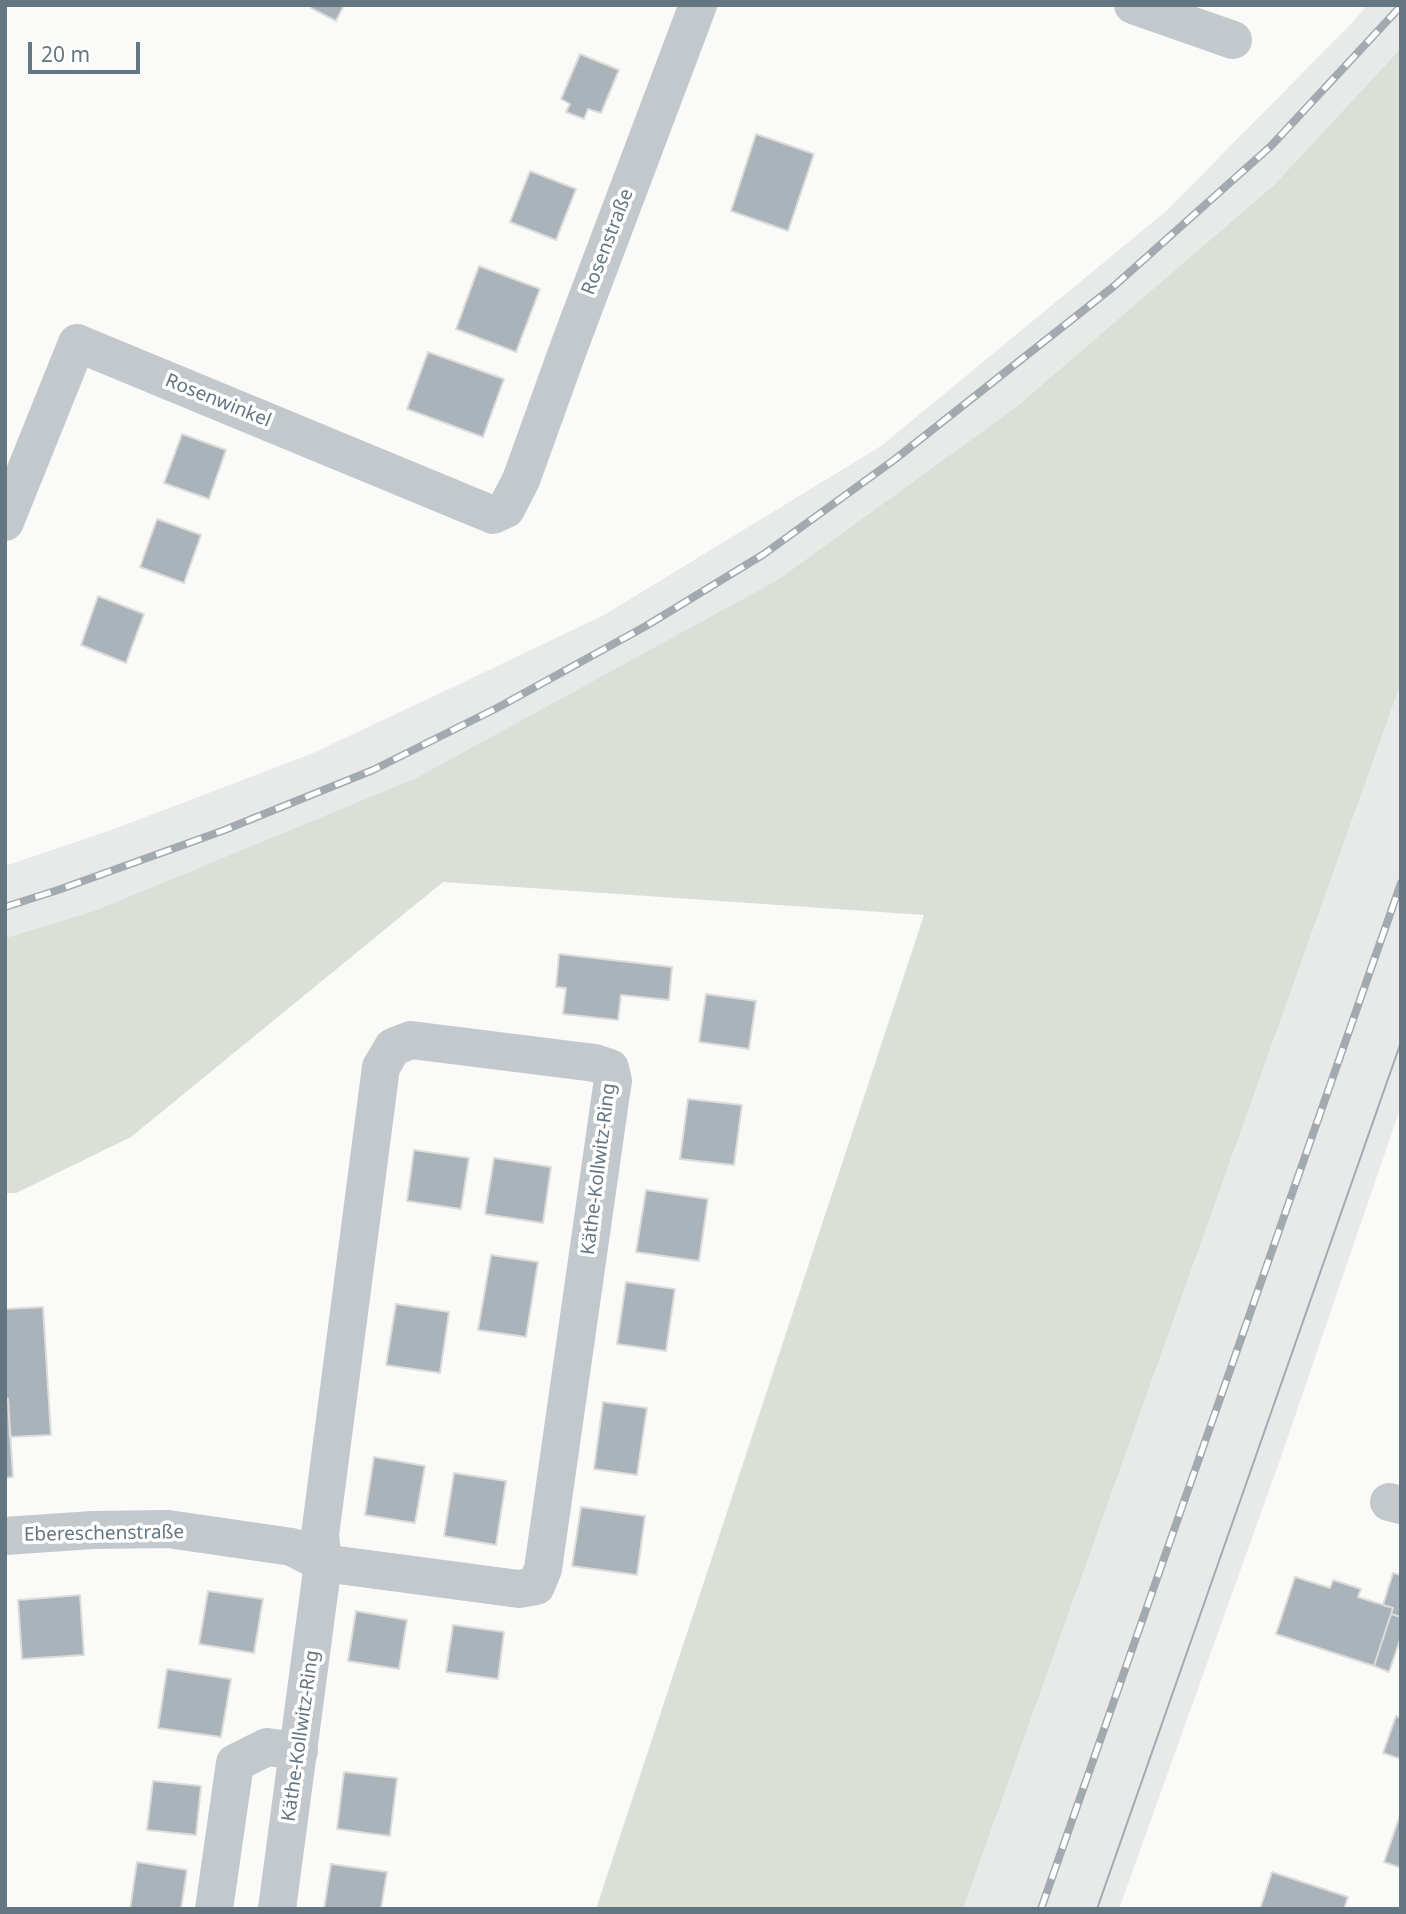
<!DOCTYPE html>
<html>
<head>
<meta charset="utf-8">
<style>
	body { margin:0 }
	#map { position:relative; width:1406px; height:1914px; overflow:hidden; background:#fafaf8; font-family:"Noto Sans",sans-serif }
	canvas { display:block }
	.frame { position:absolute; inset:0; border:7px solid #657683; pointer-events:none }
	.scale { position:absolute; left:28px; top:42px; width:112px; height:32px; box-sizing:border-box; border:4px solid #657683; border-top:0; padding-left:9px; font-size:21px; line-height:24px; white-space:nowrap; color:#657683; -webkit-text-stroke:5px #fff; paint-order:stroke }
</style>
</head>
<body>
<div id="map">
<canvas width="1406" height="1914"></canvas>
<div class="frame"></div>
<div class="scale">20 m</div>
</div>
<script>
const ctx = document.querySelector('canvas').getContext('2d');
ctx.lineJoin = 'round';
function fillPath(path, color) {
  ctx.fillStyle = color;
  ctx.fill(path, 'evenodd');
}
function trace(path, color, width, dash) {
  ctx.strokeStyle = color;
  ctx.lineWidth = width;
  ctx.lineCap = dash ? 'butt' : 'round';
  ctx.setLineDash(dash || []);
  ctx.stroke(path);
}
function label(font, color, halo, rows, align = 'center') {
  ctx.font = font + ' "Noto Sans",sans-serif';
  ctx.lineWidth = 7;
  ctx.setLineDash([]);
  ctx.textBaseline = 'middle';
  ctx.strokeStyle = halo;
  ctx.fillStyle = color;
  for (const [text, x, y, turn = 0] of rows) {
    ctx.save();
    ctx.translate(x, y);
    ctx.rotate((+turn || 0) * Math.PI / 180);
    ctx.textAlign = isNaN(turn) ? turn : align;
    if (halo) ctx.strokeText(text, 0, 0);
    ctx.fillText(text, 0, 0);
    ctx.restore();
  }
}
fillPath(new Path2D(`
	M1367 5H1401V48L1275 184 1016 407 779 579 416 778 94 911 5 938V866L114 829 311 754 468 680 604 615 881 446 1165 212 1353 22Z
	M1401 683V1106L1281 1457 1119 1909H963Z`), '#e8e9e9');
fillPath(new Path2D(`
	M1401 48V683L963 1909H596L924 915 443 882 131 1137 16 1193H5V938L94 911 416 778 779 579 1016 407 1275 184Z`), '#dadfd7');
const building = new Path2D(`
	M312 5H344L336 21 311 8Z
	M580 54 619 70 601 113 588 109 584 119 566 112 570 104 561 99Z
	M756 134 814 154 788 231 731 211Z
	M530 171 576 189 556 240 510 222Z
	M479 266 540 289 516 352 456 329Z
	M428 352 504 379 483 437 407 409Z
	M182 434 226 450 209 499 164 483Z
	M157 519 201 535 184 583 140 567Z
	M98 596 144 614 126 663 81 645Z
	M559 954 672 967 669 1000 621 995 618 1020 563 1014 566 988 556 987Z
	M706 994 756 1001 749 1049 699 1042Z
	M688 1099 742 1105 734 1165 680 1159Z
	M414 1150 469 1158 461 1209 407 1201Z
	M494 1158 551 1167 543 1223 485 1214Z
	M646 1190 708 1199 699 1261 636 1252Z
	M491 1255 538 1262 526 1337 478 1330Z
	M626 1282 675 1289 666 1351 617 1344Z
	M396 1304 449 1312 440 1373 386 1365Z
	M43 1307 51 1435 10 1437 8 1399H5V1309Z
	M5 1399H8L13 1477 5 1478Z
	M603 1402 647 1408 637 1475 594 1469Z
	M374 1457 425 1466 415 1523 365 1515Z
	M454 1473 506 1481 496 1545 444 1536Z
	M581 1507 645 1516 637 1575 572 1566Z
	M1393 1573 1401 1575V1617L1391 1614 1393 1608 1383 1605Z
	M1295 1577 1330 1588 1333 1580 1361 1589 1358 1597 1393 1608 1374 1666 1276 1634Z
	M208 1591 263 1599 254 1653 199 1644Z
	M80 1595 84 1655 22 1659 18 1600Z
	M356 1611 407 1620 399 1669 348 1661Z
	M1391 1614 1401 1617V1637L1389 1672 1374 1666Z
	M453 1625 504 1632 498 1679 446 1672Z
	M167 1669 231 1679 221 1737 158 1728Z
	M1396 1716 1401 1718V1759L1383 1753Z
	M344 1772 397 1778 390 1836 337 1829Z
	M153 1781 201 1786 196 1835 147 1830Z
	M1401 1812V1868L1384 1862Z
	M137 1862 187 1870 181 1909H130Z
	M331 1864 387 1872 381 1909H324Z
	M1272 1872 1348 1897 1344 1909H1260Z`);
fillPath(building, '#aab3b9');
trace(building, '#dcdcda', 2);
trace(new Path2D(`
	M1133 5 1233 40
	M5 522 77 343 493 515 506 509 521 480 570 344 698 5
	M1389 1502 1401 1505
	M5 1536 93 1530 168 1529 292 1547 323 1563 519 1589 536 1586 543 1569 611 1093 613 1081 610 1068 595 1063 411 1040 393 1047 381 1067 320 1535 323 1563 277 1909
	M214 1909 235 1763 267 1747 299 1751`), '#c3c8cc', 38);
trace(new Path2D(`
	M1097 1909 1401 1042`), '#a2aab0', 2);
const rail = new Path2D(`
	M5 907 58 890 222 831 373 770 497 708 646 626 764 554 894 460 1113 287 1271 146 1401 6
	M1041 1909 1401 883`);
trace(rail, '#a2aab0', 8);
trace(rail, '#fff', 5, [16]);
label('19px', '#657683', '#fff', [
	["Rosenstraße",608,242,-69],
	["Rosenwinkel",218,401,22],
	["Käthe-Kollwitz-Ring",599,1169,-83],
	["Ebereschenstraße",104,1534,-1],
	["Käthe-Kollwitz-Ring",301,1736,-82]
]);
</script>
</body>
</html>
